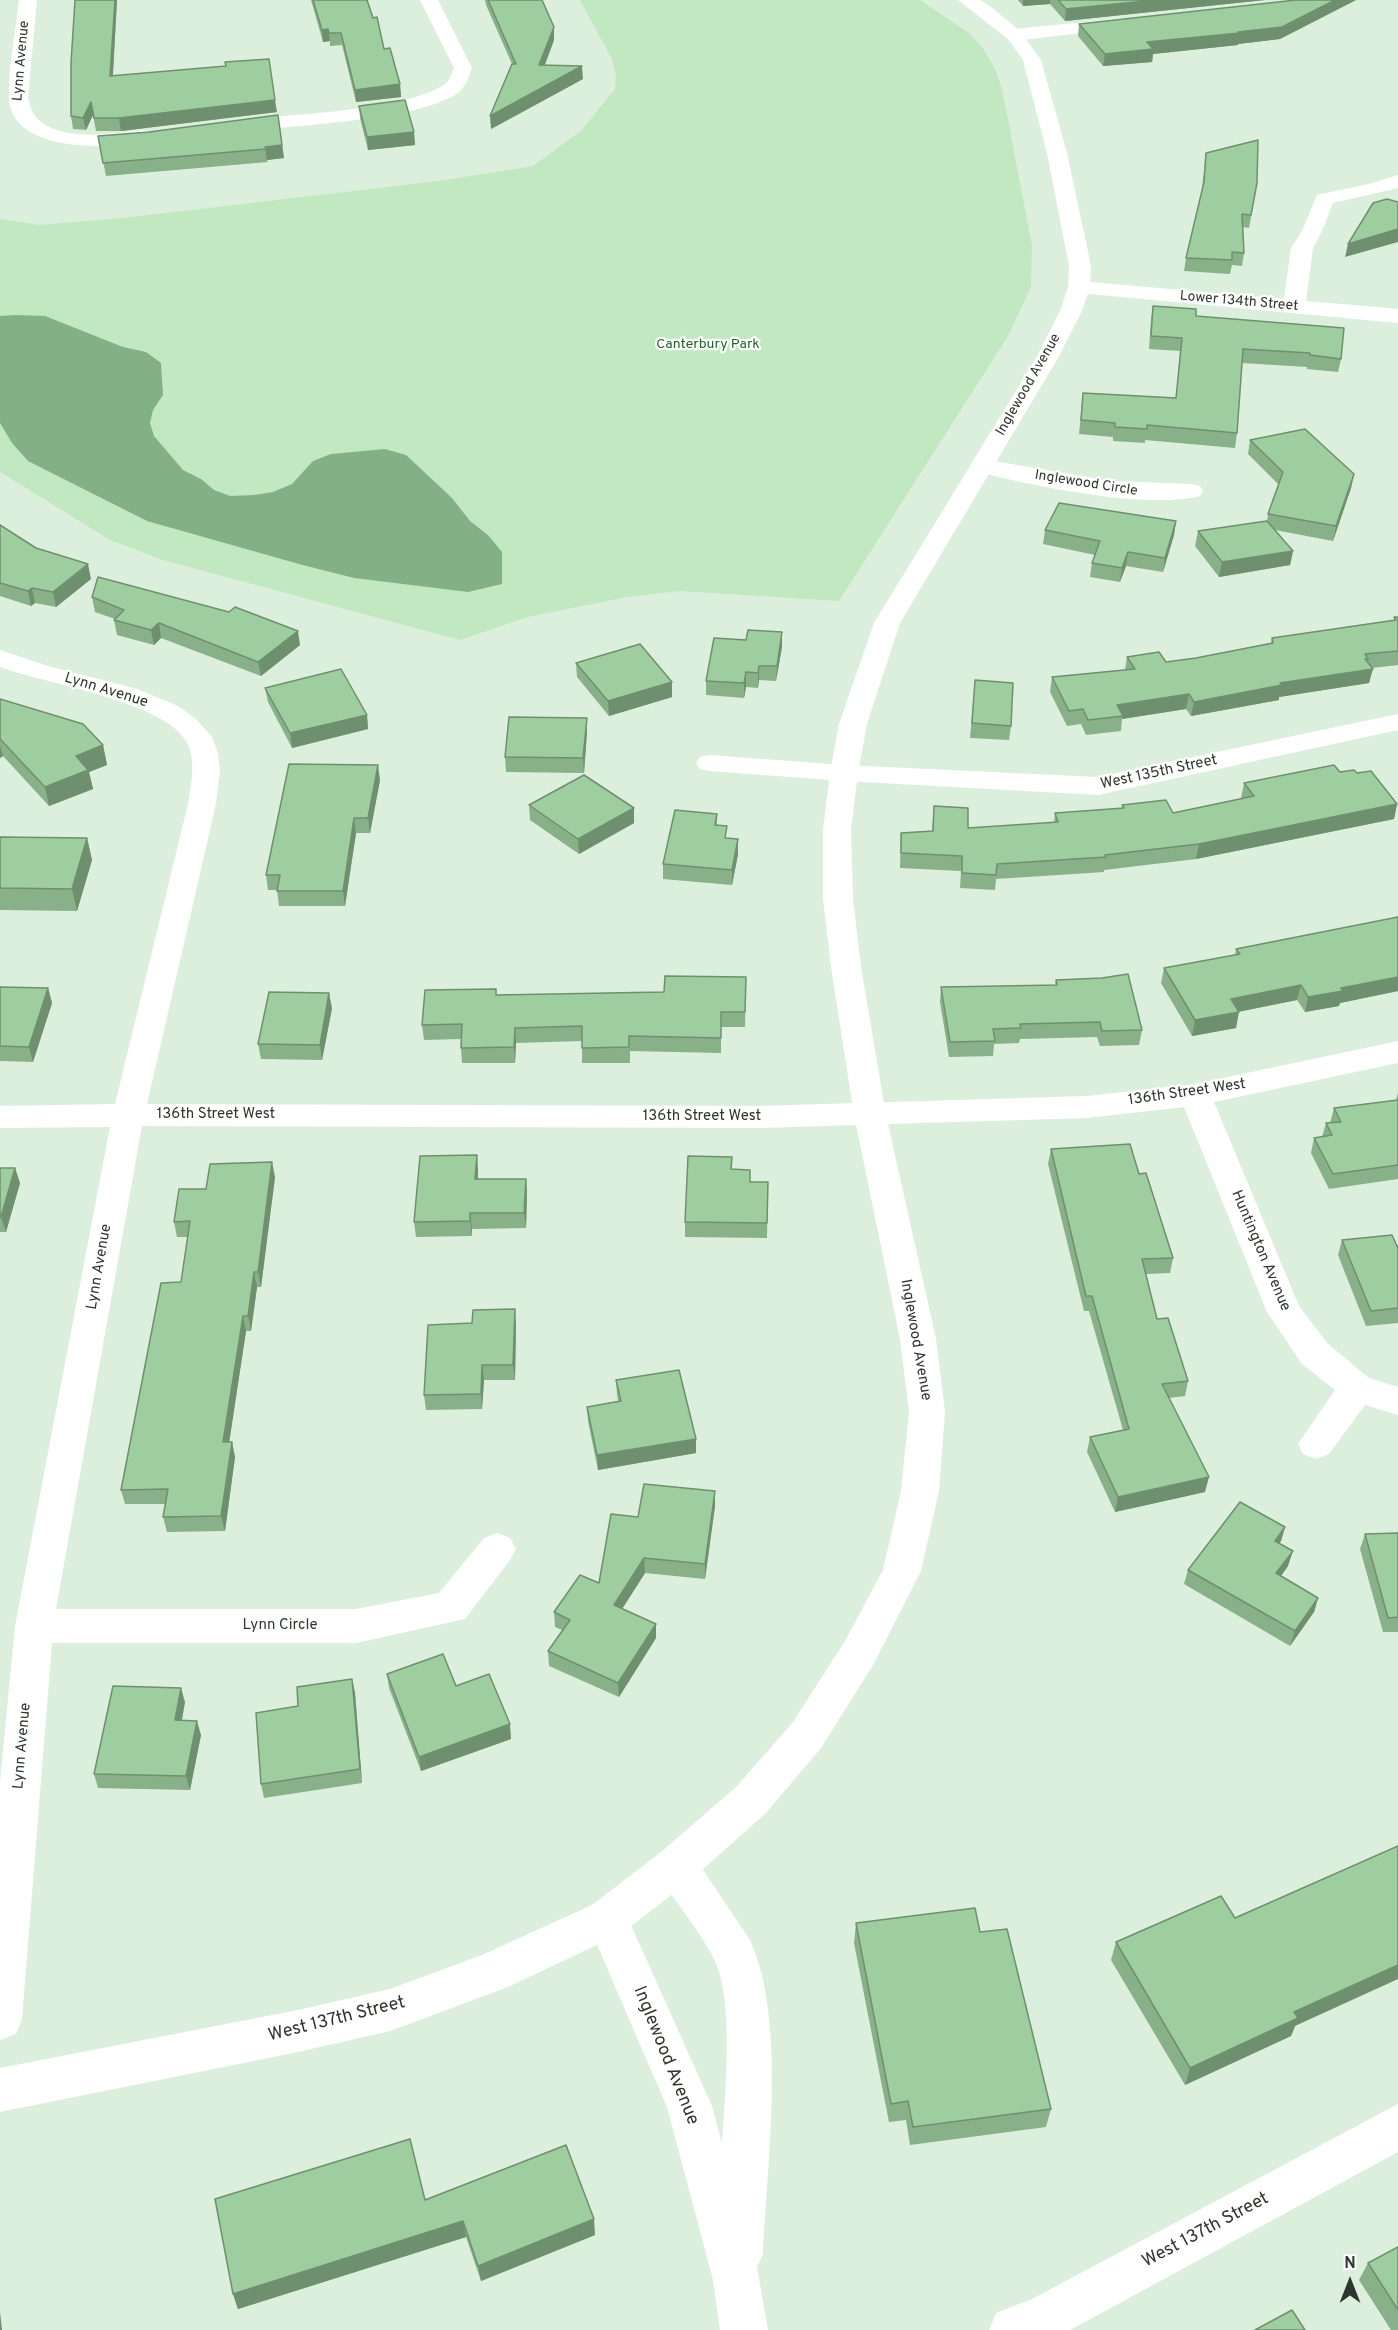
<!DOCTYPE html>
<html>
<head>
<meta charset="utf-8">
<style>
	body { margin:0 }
	#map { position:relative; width:1398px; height:2330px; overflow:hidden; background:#dcefdc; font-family:Overpass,sans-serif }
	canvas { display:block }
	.north { position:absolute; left:1320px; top:2252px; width:60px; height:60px; -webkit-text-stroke:4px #fff; paint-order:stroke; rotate:0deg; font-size:16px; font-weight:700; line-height:24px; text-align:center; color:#2e352e }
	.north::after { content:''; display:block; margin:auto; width:21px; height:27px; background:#2e352e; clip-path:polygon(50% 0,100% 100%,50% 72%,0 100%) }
</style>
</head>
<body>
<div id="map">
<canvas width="1398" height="2330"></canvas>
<div class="north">N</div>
</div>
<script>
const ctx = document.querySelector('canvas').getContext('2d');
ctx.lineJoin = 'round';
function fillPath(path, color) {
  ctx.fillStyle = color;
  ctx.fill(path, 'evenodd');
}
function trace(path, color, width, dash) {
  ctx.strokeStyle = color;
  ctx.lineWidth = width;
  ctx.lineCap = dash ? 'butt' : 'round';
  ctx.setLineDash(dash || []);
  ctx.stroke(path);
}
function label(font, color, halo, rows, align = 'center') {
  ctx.font = font + ' Overpass,sans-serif';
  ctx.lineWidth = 4.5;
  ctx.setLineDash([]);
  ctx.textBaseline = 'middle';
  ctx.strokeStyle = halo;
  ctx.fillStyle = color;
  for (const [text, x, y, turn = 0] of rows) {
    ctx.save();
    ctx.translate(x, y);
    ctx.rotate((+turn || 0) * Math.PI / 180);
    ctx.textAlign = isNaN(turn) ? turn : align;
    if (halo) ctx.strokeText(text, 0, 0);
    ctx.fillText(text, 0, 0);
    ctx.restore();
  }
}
fillPath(new Path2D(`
	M580 0H920L969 33 982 47 994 67 1002 88 1032 246 1031 287 1008 336 839 601 680 591 627 597 528 617 460 640 163 560 110 540 0 472V219L39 225 123 218 439 181 533 166 581 131 615 89 616 76 612 59Z`), '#c1e8c1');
fillPath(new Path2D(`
	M16 315 45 316 123 347 146 352 161 363 163 395 153 410 150 423 154 436 183 470 201 479 214 490 230 496 254 495 273 492 292 484 313 461 331 454 385 449 406 455 452 498 470 521 488 535 502 552V584L468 592 354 578 299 564 147 521 28 461 12 443 0 423V316Z`), '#83b185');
fillPath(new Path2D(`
	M19 0H37L28 98C30 107 33 116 41 122 68 142 113 133 144 130L151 132 154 136 151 140C113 150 10 154 9 97 8 67 16 30 19 0Z
	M420 0H438L472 68C469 76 466 86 459 92 421 121 285 126 234 132L227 130 224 126 227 122 234 120C284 115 407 111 445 84 450 80 451 74 454 68Z
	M1124 18 1130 19 1133 23 1130 27 1014 41 1008 39 1005 35 1008 31 1014 29Z
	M1398 175V188L1333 203 1322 231 1313 248 1306 301 1398 309V323L1079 293 1071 292 1068 287 1071 282 1079 281 1284 299 1291 248 1302 231 1317 195 1369 184Z
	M982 459 1111 481 1191 484 1200 486 1203 491 1200 496C1145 510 1029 485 974 471L970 466 974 461Z
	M0 650 48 666 137 689 178 706 195 718 212 737 218 753 220 770 216 804 147 1104 759 1106 1087 1096 1195 1084 1398 1041V1063L1214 1102 1299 1306 1328 1344 1369 1378 1398 1387V1415L1365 1405 1329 1454 1316 1459 1303 1454 1298 1444 1335 1390 1302 1364 1267 1312 1184 1107 1087 1118 759 1128 142 1126 56 1609H356L439 1593 484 1538 497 1533 510 1538 516 1549 510 1560 465 1619 356 1643H52L22 2019 16 2034 0 2040V1782L15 1626 110 1127 0 1128V1106L115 1104 188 804C191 785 196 763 188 745 171 702 42 683 0 667Z
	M1398 714V730L1098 795 844 781 710 771 700 769 696 763 700 757 710 755 844 765 1098 777Z
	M676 1847 691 1852 750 1940C787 2022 767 2163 763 2254L757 2267 768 2330H720L713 2280 667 2107 586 1919 592 1905 607 1899 622 1905 712 2106 722 2144C725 2098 734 2001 715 1961 703 1936 677 1903 661 1880L655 1866 661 1852Z
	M1398 2104V2152L1070 2330H989L996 2313 1032 2299Z`), '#fff');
fillPath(new Path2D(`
	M958 0H980L991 7 1020 31 1041 60 1067 153 1091 266 1090 287 1082 311 1058 358 900 623 867 724 858 773 851 830 853 899 861 967 886 1115 936 1339 945 1412 939 1491 921 1571 873 1665 821 1748 766 1813 691 1880 622 1933 508 1987 390 2031 298 2052 0 2112V2068L298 2010 390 1989 482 1955 592 1905 661 1852 736 1787 793 1722 845 1641 883 1570 901 1491 909 1412 900 1339 854 1115 831 967 823 899V830L830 773 839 724 874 623 1036 358 1060 311 1068 287 1069 266 1047 153 1023 60 1008 39Z`), '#fff');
fillPath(new Path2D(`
	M117 0 113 76 277 112 121 131H96L93 115 86 130 73 129 71 116Z
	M311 0H367L384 49 400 84 401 97 356 102 342 45 330 46V41L323 42Z
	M485 0H542L554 27V40L545 65 583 79 491 129 512 64 486 5Z
	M1018 0H1265L1065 21 1050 4 1023 6Z
	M1296 0H1356L1280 39 1238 44V45L1153 54 1152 62 1103 66 1078 36 1079 24Z
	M359 106 414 132 415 145 368 150 360 118Z
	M278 115 284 158 267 160 268 162 106 176 98 136 149 132Z
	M1206 153 1257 183 1249 228 1243 227 1244 253 1242 266 1232 265 1230 274 1184 271 1186 258 1202 189Z
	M1153 306 1196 316 1341 359 1338 372 1307 369V367L1242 363 1237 433 1235 448 1145 440V443L1113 441V437L1079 434 1083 393 1176 398 1180 351 1149 349 1151 320Z
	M1250 440 1354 474 1351 488 1333 541 1275 530 1293 551 1290 565 1219 577 1195 546 1198 531 1267 521 1268 514 1279 485 1248 454Z
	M1176 521 1174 535 1163 572 1126 566 1120 582 1090 577 1092 563 1095 555 1043 544 1045 530Z
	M0 525 36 548 91 579 56 607 35 603 31 606 0 596Z
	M92 597 300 645 261 676 161 638 154 645 117 635 114 620 115 619 95 612Z
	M1394 617H1398V665L1372 668 1369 683 1279 697V700L1191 716 1186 709 1122 719 1121 731 1086 735 1081 724 1067 726 1050 692 1052 677 1125 670 1127 657 1166 662 1196 658 1271 643 1272 638 1394 620Z
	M782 647 776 681 759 680 758 688 746 687 744 698 706 695V681Z
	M576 663 672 697 609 716 577 677Z
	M975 680 1011 726 1009 740 970 738Z
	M265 688 367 715 368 729 292 748 268 702Z
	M0 699 103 745 107 765 89 772 93 789 49 806 3 756 0 758Z
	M587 732 584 773 506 772 505 757Z
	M1340 772 1357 773 1397 804 1394 819 1196 859 1104 870V872L996 879 995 890 960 888 961 871 900 868 901 833 932 831 934 806 968 828 1054 823 1055 813 1122 808V805L1173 813 1242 799 1241 798 1244 783Z
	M380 780 370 833H356L345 906H279L277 890H268L266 875Z
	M529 805 634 808V823L579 854 530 820Z
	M717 814V825L738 854 732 885 663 879V864Z
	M0 837 87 838 92 860 77 911 0 910Z
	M1398 917V991L1340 1003 1339 1006 1305 1012 1297 1000 1238 1012 1236 1028 1192 1036 1161 983 1164 968 1235 955 1236 949Z
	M746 977 745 1027H721V1053L630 1051V1063H582V1041L516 1043 515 1063H462L461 1048V1039L424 1040 422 1025 497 995 664 992Z
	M1056 980 1142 1030 1139 1045 1100 1046 1097 1037 1020 1039 1019 1043 994 1044 993 1056 949 1057 940 1002 941 987 1055 985Z
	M0 987 48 988 52 1003 33 1062 0 1061Z
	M332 1008 322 1060 261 1059 258 1044Z
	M1398 1093V1179L1329 1189 1311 1153 1314 1138 1322 1137 1326 1123H1330L1334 1108 1396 1100Z
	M1051 1149 1139 1174 1173 1258 1170 1273 1146 1274 1157 1319 1188 1381 1185 1396 1169 1398 1205 1492 1115 1512 1087 1452 1090 1437 1123 1430 1089 1311H1084L1048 1164Z
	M477 1155 478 1170V1179H526L527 1194 526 1228 472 1229V1236L416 1237 414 1222Z
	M732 1157V1169L750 1182H768L767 1238 685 1237V1222Z
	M0 1168H15L20 1183 6 1232H0Z
	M275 1177 261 1287H257L251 1331H246L229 1442H232L235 1457 225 1531 167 1532 163 1517 166 1504H125L121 1490 181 1282 188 1237H177L174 1222 206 1189Z
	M1342 1240 1398 1248V1323L1366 1326 1338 1255Z
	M516 1324 515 1380H484L482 1409 426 1410 424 1395Z
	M616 1380 696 1453 598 1470 588 1421 587 1407 618 1401 617 1395Z
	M715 1491V1506L705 1579 645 1573 622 1609 656 1624V1638L619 1697 549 1666 548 1651 562 1630 555 1627 554 1612 599 1583 638 1517Z
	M1285 1527 1281 1541 1279 1543 1288 1566 1281 1576 1318 1598 1314 1612 1290 1646 1184 1584 1188 1570Z
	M1398 1533V1632H1383L1360 1549 1365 1534Z
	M387 1674 456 1686 511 1739 421 1771 389 1688Z
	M352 1679 355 1693 362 1783 264 1798 261 1784 298 1706Z
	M185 1702 182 1720 201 1735 190 1790 98 1788 94 1774Z
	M856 1923 980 1932 1051 2109 1046 2127 910 2145 906 2120 889 2122 854 1943Z
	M1116 1942 1295 2026 1291 2036 1185 2085 1111 1960Z
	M425 2200 595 2235 481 2281 466 2237 238 2309 233 2294Z
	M1398 2247V2330H1391L1359 2280 1368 2263Z`), '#88b089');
fillPath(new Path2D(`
	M115 0H117L112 88 110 76Z
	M1023 0H1050V4L1023 6Z
	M1155 0H1265L1065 21 1066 9Z
	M1335 0H1356L1280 39 1238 44V45L1153 54 1152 62 1103 66 1105 54 1147 42 1238 32Z
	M554 27V40L540 77 539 65Z
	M328 29 330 41 323 42 322 30Z
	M582 66 583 79 491 129 490 116Z
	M400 84 401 97 356 102 355 90Z
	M275 100 277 112 121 131 119 118Z
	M91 102 93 115 86 130 83 118Z
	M414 132 415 145 368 150 367 137Z
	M282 145 284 158 267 160 265 147Z
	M1398 229V242L1345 257 1348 244Z
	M1354 474 1351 488 1333 541 1336 526Z
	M1176 521 1174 535 1163 572 1165 558Z
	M1293 551 1290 565 1219 577 1222 562Z
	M1128 552 1126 566 1120 582 1122 568Z
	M88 564 91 579 56 607 53 592Z
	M32 588 35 603 31 606 28 591Z
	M159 623 161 638 154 645 151 630Z
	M298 631 300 645 261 676 258 662Z
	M782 632V647L776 681 777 666Z
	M759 666V680L758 688V673Z
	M1373 669 1369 683 1279 697V700L1191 716 1194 702 1280 683Z
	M746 672V687L744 698V683Z
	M672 682V697L609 716 608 701Z
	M1189 694 1186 709 1122 719 1123 716 1117 705Z
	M367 715 368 729 292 748 290 733Z
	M587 718V732L584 773 583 758Z
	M0 745 3 756 0 758Z
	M103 745 107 765 89 772 93 789 49 806 45 787 76 756Z
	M378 765 380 780 370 833 368 818Z
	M1397 804 1394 819 1196 859 1199 844Z
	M634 808V823L579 854 578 839Z
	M354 818 356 833 345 906 343 891Z
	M87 838 92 860 77 911 72 889Z
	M738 839V854L732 885V870Z
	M1398 977V991L1340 1003 1339 1006 1305 1012 1308 997 1341 988Z
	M1301 985 1297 1000 1227 1014 1231 999Z
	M48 988 52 1003 33 1062 29 1047Z
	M329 993 332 1008 322 1060 320 1045Z
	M1239 1012 1236 1028 1192 1036 1195 1020Z
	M515 1028 516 1043 515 1063 514 1047Z
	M477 1155 478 1170 477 1194 475 1179Z
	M272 1162 275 1177 261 1287 258 1272Z
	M15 1168 20 1183 6 1232 1 1217Z
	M526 1179 527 1194 526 1228 524 1213Z
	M470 1213 472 1229V1236L470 1221Z
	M254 1272 257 1287 251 1331 248 1316Z
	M515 1309 516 1324 515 1380 513 1365Z
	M243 1316 246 1331 227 1457 223 1442Z
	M482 1365 484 1380 482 1409 481 1394Z
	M696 1439V1453L598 1470 597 1455Z
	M232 1442 235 1457 225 1531 221 1516Z
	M1209 1477 1205 1492 1115 1512 1118 1497Z
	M715 1491V1506L705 1579V1564Z
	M1285 1527 1281 1541 1270 1555 1275 1541Z
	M1293 1551 1288 1566 1272 1588 1276 1573Z
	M644 1558 645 1573 615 1620 614 1605Z
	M1318 1598 1314 1612 1290 1646 1295 1631Z
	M656 1624V1638L619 1697 618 1683Z
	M352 1679 355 1693 362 1783 360 1769Z
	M181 1688 185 1702 179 1734 175 1720Z
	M197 1721 201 1735 190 1790 186 1776Z
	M510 1724 511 1739 421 1771 419 1757Z
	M1398 1965V1979L1295 2026 1291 2036 1185 2085 1190 2068 1294 2012Z
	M594 2219 595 2235 481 2281 478 2266Z
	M463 2221 466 2237 238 2309 233 2294Z
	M0 2312 2 2330H0Z`), '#6f906f');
const building = new Path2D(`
	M75 0H115L110 76 226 66 225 62 269 59 275 100 119 118H94L91 102 83 118 71 116V63Z
	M313 0H367L373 18 377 17 384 49 390 48 400 84 355 90 341 33H329L328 29 322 30Z
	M488 0H542L554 27 539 65 582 66 490 116 512 64H516Z
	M1058 0H1155L1066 9Z
	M1296 0H1335L1282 27 1238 32 1240 33 1147 42 1153 49 1105 54 1079 24Z
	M405 100 414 132 367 137 359 106Z
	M278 115 282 145 265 147 266 149 103 163 98 136 149 132Z
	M1258 140 1257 183 1251 215 1242 214 1244 253 1232 252V260L1186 258 1204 182 1206 153Z
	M1387 199 1398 202V229L1348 244 1373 203Z
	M1153 306 1196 309V316L1344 328 1341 359 1310 355V353L1243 349 1237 433 1147 425V429L1115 427V423L1081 420 1083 393 1176 398 1182 338 1151 336Z
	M1305 429 1354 474 1336 526 1268 514 1283 472 1250 440Z
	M1059 503 1176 521 1165 558 1128 552 1122 568 1092 563 1100 541 1045 530Z
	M1267 521 1293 551 1222 562 1198 531Z
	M0 525 36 548 88 564 53 592 32 588 28 591 0 583Z
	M98 577 229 612 235 607 298 631 258 662 159 623 151 630 114 620 124 610 92 597Z
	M1394 617H1398V651L1365 654 1368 659H1365L1373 669 1280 683 1282 685 1194 702 1189 694 1117 705 1123 716 1088 720 1083 709 1069 711 1052 677 1135 669 1127 657 1159 652 1166 662 1196 658 1273 643 1272 638 1396 620Z
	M748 630 782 632 777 666H759L758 673 746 672 744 683 706 681 714 638 746 640Z
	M640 644 672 682 608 701 576 663Z
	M341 669 367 715 290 733 265 688Z
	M975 680 1013 683 1011 726 972 723Z
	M0 699 83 724 103 745 76 756 88 770 45 787 0 739Z
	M509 717 587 718 583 758 505 757Z
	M289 764 378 765 368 818H354L343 891H277L280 875H266Z
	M1334 765 1340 772 1354 770 1357 773 1371 771 1397 804 1199 844 1105 855 1106 857 997 864 996 875 962 873V856L901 853V833L933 831 934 806 968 808V828L1058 822 1055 813 1124 808 1122 805 1166 800 1173 813 1254 796 1244 783Z
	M584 775 634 808 578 839 529 805Z
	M675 810 717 814 715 825 727 826 725 838 738 839 732 870 663 864Z
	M0 837 87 838 72 889 0 888Z
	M1398 917V977L1341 988 1343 991 1308 997 1301 985 1231 999 1239 1012 1195 1020 1164 968 1240 954 1236 949Z
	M1128 974 1142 1030 1102 1031 1100 1022 1020 1024 1021 1028 993 1029 995 1041 950 1042 941 987 1057 985 1056 980 1102 978Z
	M665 976 746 977 745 1012H721V1038L629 1036V1047L582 1048V1026L515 1028 514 1047 461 1048 462 1024 422 1025 425 990 496 989V995L664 992Z
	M0 987 48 988 29 1047 0 1046Z
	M269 992 329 993 320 1045 258 1044Z
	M1398 1100V1165L1333 1174 1314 1138 1332 1135 1326 1123 1341 1122 1334 1108Z
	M1130 1144 1139 1174 1146 1173 1173 1258 1142 1259 1157 1319 1168 1318 1188 1381 1162 1384 1209 1477 1118 1497 1090 1437 1129 1429 1092 1296H1086L1051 1149Z
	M477 1155 475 1179H526L524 1213H470V1221L414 1222 420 1156Z
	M688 1156 732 1157 731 1169 750 1170V1182H768L767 1223 685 1222Z
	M272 1162 258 1272H254L248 1316H243L223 1442H232L221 1516 163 1517 168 1489 121 1490 161 1283 181 1282 190 1221 174 1222 179 1189H206L210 1164Z
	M0 1168H15L1 1217H0Z
	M1392 1235 1398 1248V1308L1371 1311 1342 1240Z
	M515 1309 513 1365H482L481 1394 424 1395 428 1325 472 1323 473 1310Z
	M679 1370 696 1439 597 1455 587 1407 621 1401 616 1380Z
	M644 1484 715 1491 705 1564 644 1558 614 1605 656 1624 618 1683 548 1651 570 1620 554 1612 580 1575 599 1583 611 1514 638 1517Z
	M1240 1502 1285 1527 1275 1541 1293 1551 1276 1573 1318 1598 1295 1631 1188 1570Z
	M1398 1533V1617L1388 1618 1365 1534Z
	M443 1654 456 1686 489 1674 510 1724 419 1757 387 1674Z
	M352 1679 360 1769 261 1784 256 1713 298 1706 297 1687Z
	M113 1686 181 1688 175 1720 197 1721 186 1776 94 1774Z
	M1398 1846V1965L1294 2012 1298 2018 1190 2068 1116 1942 1221 1896 1235 1918Z
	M975 1908 980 1932 1007 1929 1051 2109 913 2127 908 2101 891 2104 856 1923Z
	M410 2139 425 2200 566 2145 594 2219 478 2266 463 2221 233 2294 215 2199Z
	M1398 2247V2310L1368 2263Z
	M1292 2310 1305 2330H1255Z`);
fillPath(building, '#9ecd9f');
trace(building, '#6f906f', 1.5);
label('14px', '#2e352e', '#fff', [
	["Lynn Avenue",22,61,-85],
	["Lower 134th Street",1239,302,5],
	["Inglewood Avenue",1029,385,-60],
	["Inglewood Circle",1086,484,9]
]);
label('14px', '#226229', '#fff', [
	["Canterbury Park",708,345]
]);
label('15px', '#2e352e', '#fff', [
	["Lynn Avenue",106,691,17],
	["West 135th Street",1159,773,-12],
	["136th Street West",1187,1093,-8],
	["136th Street West",216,1115],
	["136th Street West",702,1117],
	["Huntington Avenue",1260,1251,67],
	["Lynn Avenue",100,1267,-80],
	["Inglewood Avenue",915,1340,80],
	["Lynn Circle",280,1626],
	["Lynn Avenue",23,1746,-85]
]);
label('18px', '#2e352e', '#fff', [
	["West 137th Street",337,2020,-14],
	["Inglewood Avenue",665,2056,68],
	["West 137th Street",1206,2231,-28]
]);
</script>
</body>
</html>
